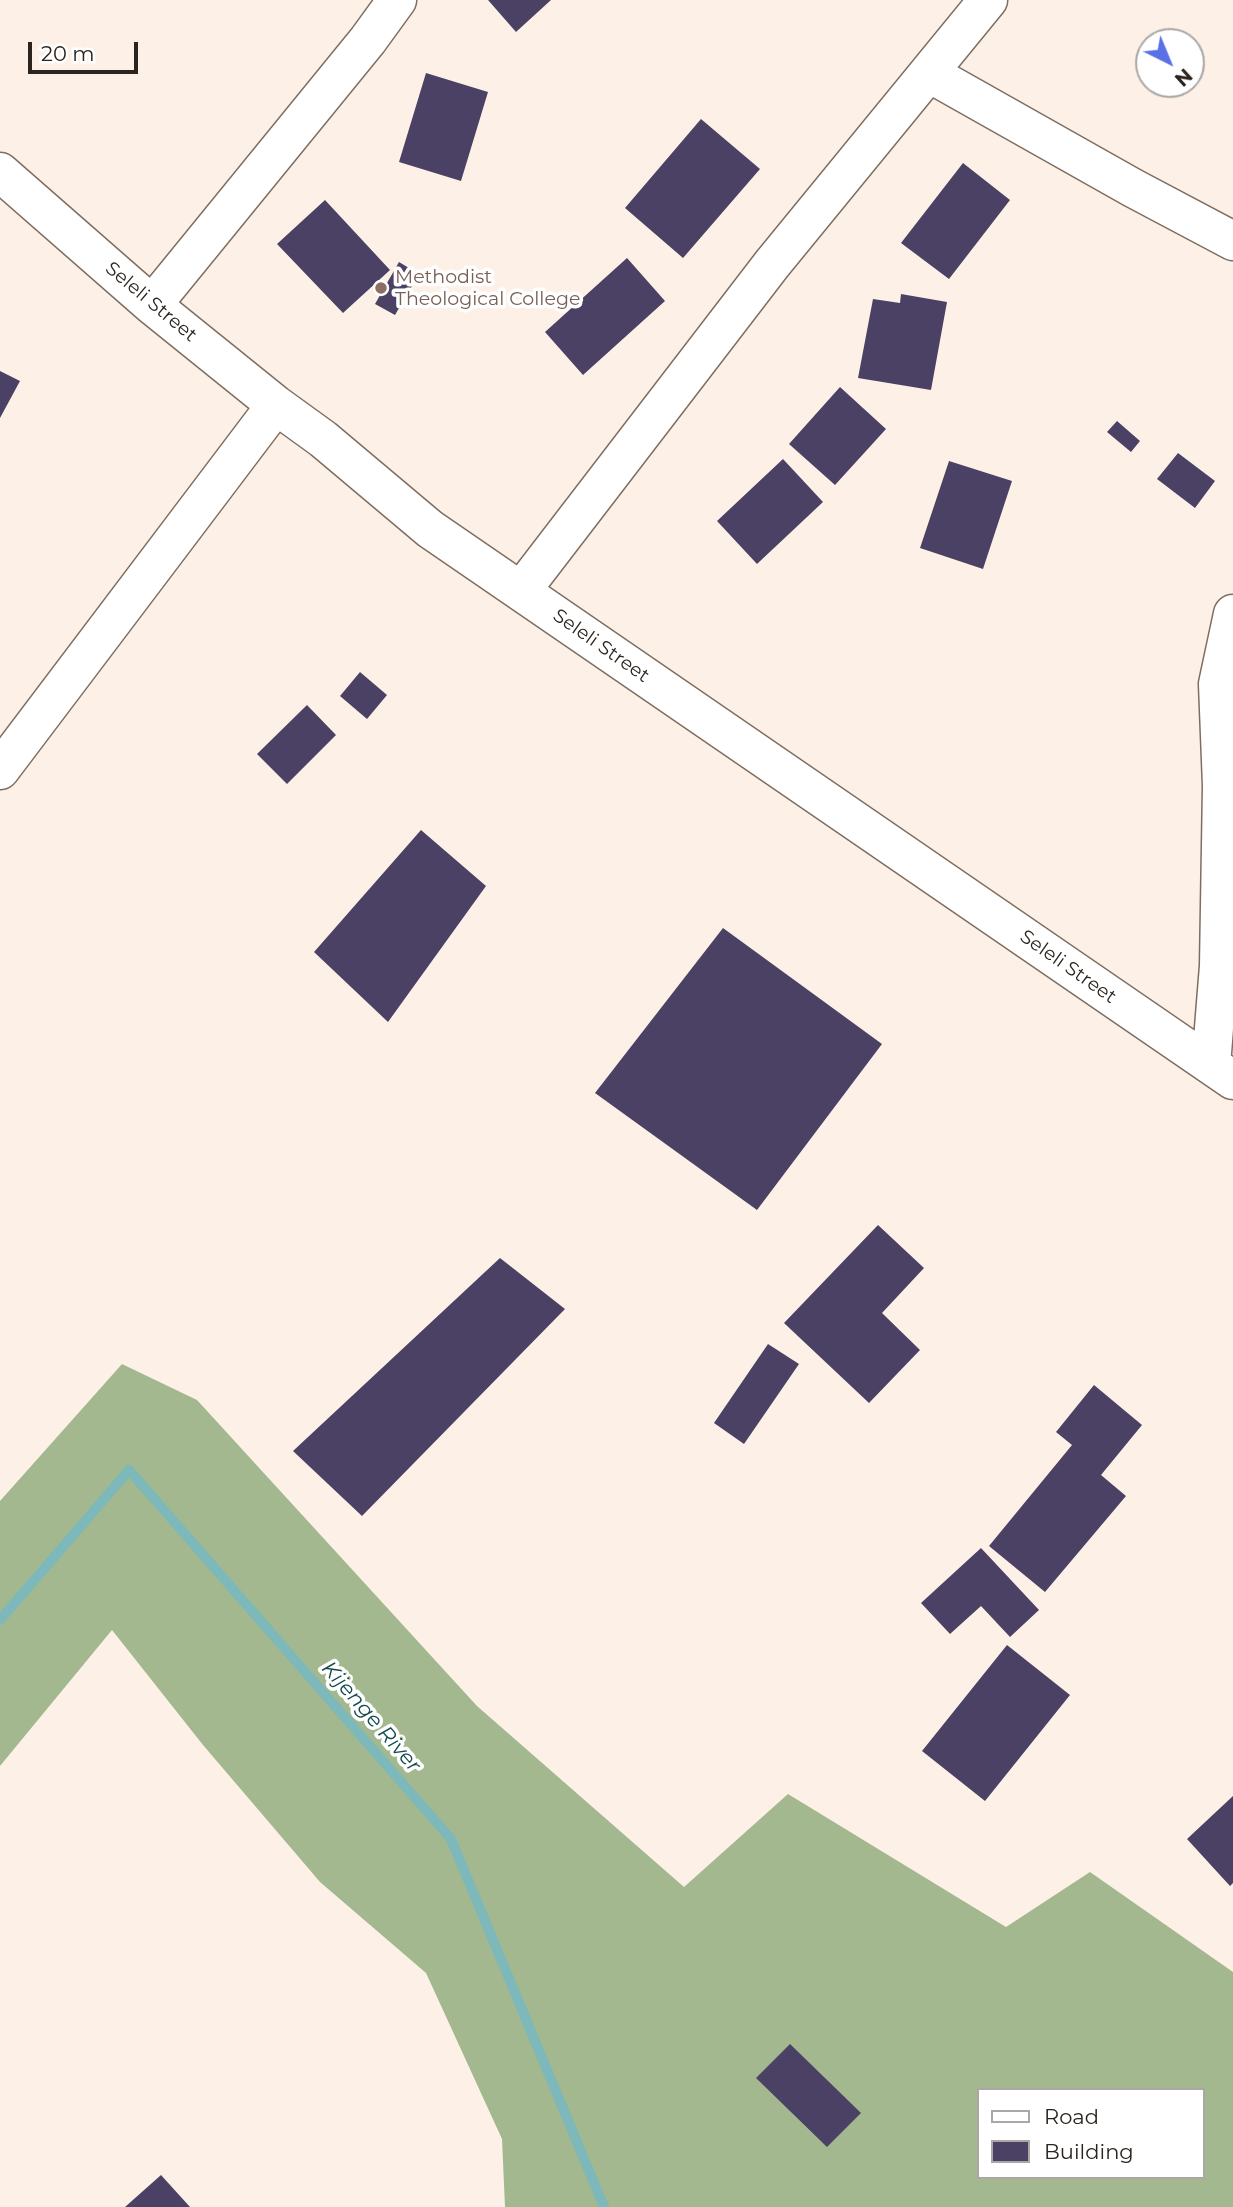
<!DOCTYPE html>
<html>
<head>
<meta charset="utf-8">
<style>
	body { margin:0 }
	#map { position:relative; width:1233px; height:2207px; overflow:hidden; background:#fdf1e7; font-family:Montserrat,sans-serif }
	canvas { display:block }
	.legend { position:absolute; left:977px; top:2088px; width:228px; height:91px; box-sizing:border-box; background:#fff; border:2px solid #aaa7a5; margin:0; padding:9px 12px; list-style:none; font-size:21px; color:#2b241e }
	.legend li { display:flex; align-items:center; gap:14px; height:35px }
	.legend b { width:35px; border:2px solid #aaa7a5 }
	.north { position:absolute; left:1135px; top:28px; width:70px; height:70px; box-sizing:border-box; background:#fff; border:2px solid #aaa7a5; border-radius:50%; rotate:137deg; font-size:19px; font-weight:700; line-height:28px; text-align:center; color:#2b241e }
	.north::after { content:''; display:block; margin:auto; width:24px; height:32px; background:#5970e6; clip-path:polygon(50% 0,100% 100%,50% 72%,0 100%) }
	.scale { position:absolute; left:28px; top:42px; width:110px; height:32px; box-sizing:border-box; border:4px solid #2b241e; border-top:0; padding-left:9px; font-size:21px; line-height:24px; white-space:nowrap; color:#2b241e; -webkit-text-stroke:5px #fff; paint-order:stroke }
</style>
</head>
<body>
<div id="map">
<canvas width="1233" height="2207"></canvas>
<ul class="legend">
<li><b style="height:9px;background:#fff"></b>Road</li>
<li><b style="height:19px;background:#4b4165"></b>Building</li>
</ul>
<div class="north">N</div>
<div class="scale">20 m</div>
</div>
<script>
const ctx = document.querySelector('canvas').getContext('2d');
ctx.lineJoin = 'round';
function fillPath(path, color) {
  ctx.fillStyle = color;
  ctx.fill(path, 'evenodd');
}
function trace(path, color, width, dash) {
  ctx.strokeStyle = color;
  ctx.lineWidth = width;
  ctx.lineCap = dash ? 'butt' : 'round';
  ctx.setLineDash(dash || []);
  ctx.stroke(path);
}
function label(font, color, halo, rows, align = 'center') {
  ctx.font = font + ' Montserrat,sans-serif';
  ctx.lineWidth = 7;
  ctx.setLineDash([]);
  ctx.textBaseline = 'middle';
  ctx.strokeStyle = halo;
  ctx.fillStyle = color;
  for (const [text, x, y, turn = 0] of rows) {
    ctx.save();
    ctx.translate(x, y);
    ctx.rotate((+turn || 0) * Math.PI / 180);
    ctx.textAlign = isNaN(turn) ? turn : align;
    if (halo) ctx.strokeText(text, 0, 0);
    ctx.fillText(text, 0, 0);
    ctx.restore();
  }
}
fillPath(new Path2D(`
	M122 1364 197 1400 477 1706 684 1887 788 1794 1006 1927 1090 1872 1233 1972V2207H505L502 2139 426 1973 320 1882 203 1745 112 1630 0 1766V1501ZM979 2090H1203V2177H979Z`), '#a4b88f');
trace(new Path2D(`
	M0 1620 129 1470 451 1839 604 2207`), '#7db8ba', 10);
fillPath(new Path2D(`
	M488 0H551L516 32Z
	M426 73 488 92 461 181 399 162Z
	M701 119 760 169 683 258 625 208Z
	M963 163 1010 200 949 279 901 243Z
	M325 200 390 270 343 313 277 244Z
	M627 258 665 301 583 375 545 332Z
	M399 262 419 274 395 315 375 304Z
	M901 294 947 302 931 390 858 378 873 299 900 303Z
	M0 371 20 381 0 418Z
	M840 387 886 429 835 485 789 444Z
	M1117 421 1140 441 1131 452 1107 432Z
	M1178 453 1215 481 1195 508 1157 479Z
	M783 459 823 502 757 564 717 521Z
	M949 461 1012 481 983 569 920 548Z
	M360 672 387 695 367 719 340 696Z
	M307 705 336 735 287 784 257 754Z
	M421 830 486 886 388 1022 314 952Z
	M723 928 882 1044 757 1210 595 1093Z
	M878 1225 924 1268 882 1313 920 1350 869 1403 784 1323Z
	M500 1258 565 1309 362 1516 293 1451Z
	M768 1344 799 1364 744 1444 714 1423Z
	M1094 1385 1142 1425 1101 1475 1126 1496 1045 1592 989 1546 1072 1445 1056 1432Z
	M981 1548 1039 1610 1010 1637 981 1606 950 1634 921 1603Z
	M1007 1645 1070 1695 985 1801 922 1751Z
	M1233 1796V1883L1230 1886 1187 1839Z
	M790 2044 861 2113 827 2147 756 2078Z
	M161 2175 190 2207H125Z`), '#4b4165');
const street = new Path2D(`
	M929 73 1133 188 1233 241
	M0 172 152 305 276 405 323 439 430 529 1233 1080
	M152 305 368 40 397 0
	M521 591 772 264 988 0
	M0 770 276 405
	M1211 1065 1219 966 1222 786 1218 684 1233 614`);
trace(street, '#7f6e60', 41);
trace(street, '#fff', 38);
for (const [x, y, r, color] of [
	[381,288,7,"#8d6e63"]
]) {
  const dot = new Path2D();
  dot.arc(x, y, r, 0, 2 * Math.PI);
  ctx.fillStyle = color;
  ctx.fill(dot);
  trace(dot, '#fff', 2.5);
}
label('19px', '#785e54', '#fff', [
	["Methodist",395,277],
	["Theological College",395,299]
], 'left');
label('19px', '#2b241e', '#fff', [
	["Seleli Street",151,302,40],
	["Seleli Street",601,646,35],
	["Seleli Street",1068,967,35]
]);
label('italic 21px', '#164b4d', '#fff', [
	["Kijenge River",371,1717,49]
]);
</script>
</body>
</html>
